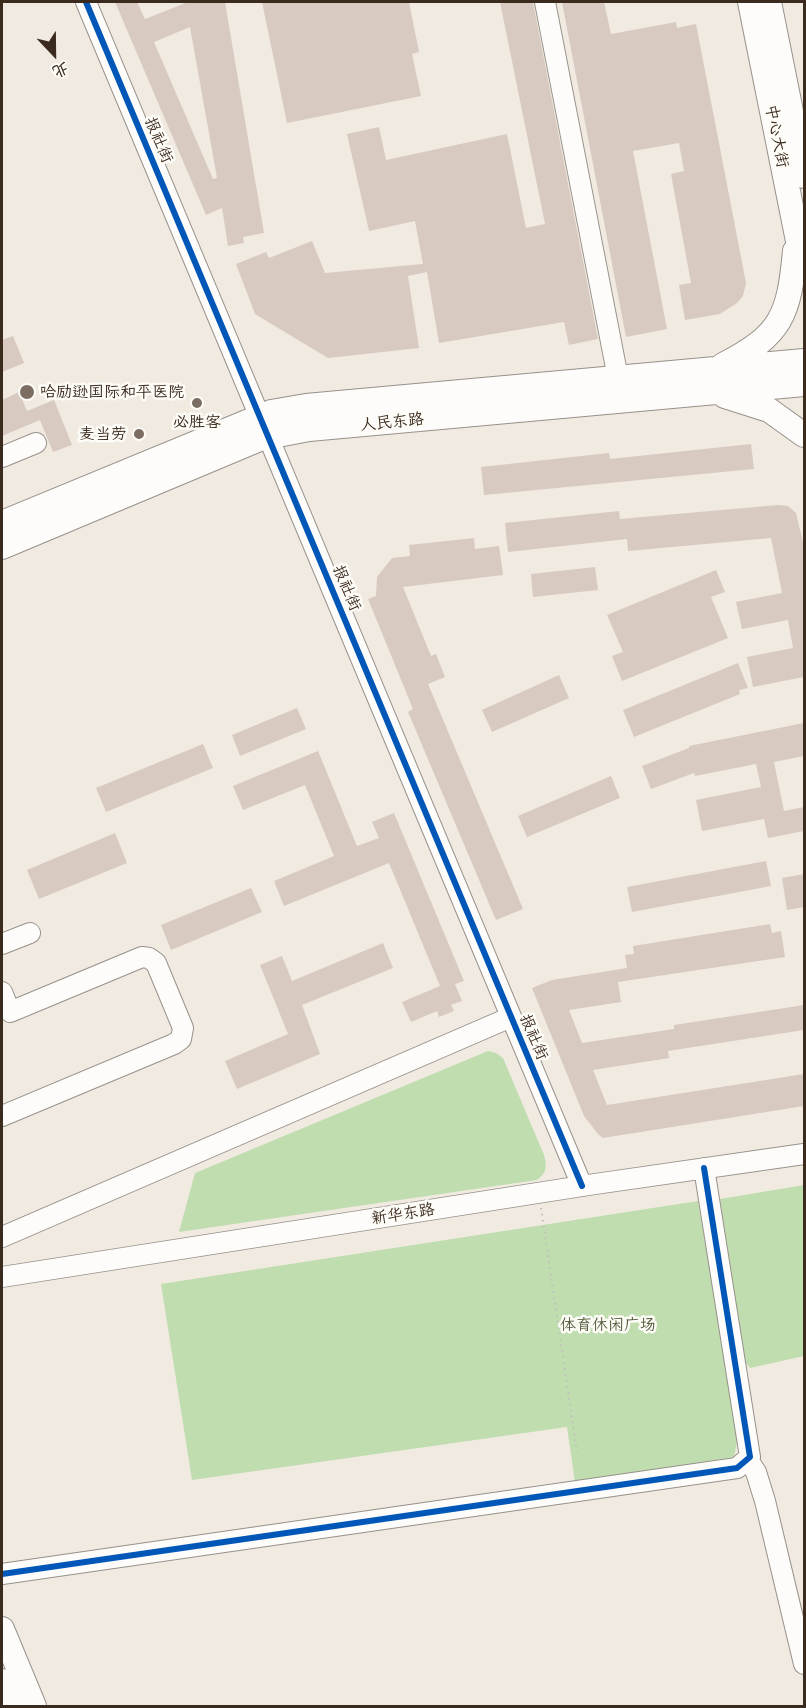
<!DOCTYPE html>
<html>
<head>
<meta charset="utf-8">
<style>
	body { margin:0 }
	#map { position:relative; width:806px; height:1708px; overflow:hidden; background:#f1eae1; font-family:Mali,"LXGW WenKai TC",sans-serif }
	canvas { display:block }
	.frame { position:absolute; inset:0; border:3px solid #3b2a1e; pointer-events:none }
	.north { position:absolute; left:24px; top:24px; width:60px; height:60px; -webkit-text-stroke:4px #fdfcf7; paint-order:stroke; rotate:158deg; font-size:16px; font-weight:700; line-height:24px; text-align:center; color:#3b2a1e }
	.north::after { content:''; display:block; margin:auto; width:21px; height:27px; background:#3b2a1e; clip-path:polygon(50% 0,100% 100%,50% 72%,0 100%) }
</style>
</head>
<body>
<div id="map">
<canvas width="806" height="1708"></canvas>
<div class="frame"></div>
<div class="north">北</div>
</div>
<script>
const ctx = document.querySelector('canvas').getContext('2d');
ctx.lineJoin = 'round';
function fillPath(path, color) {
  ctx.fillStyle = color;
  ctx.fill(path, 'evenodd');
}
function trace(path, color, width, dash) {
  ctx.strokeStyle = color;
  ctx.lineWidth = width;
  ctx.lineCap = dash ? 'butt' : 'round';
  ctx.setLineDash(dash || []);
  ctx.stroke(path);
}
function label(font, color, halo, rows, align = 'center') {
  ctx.font = font + ' Mali,"LXGW WenKai TC",sans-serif';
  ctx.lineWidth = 5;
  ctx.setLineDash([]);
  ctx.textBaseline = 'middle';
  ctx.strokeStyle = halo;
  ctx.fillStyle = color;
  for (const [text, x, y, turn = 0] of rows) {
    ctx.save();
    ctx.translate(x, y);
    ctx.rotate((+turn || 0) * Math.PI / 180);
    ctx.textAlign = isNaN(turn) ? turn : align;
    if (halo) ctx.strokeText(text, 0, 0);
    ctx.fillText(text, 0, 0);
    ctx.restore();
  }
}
fillPath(new Path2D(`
	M488 1051 496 1053 503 1058 544 1155C547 1166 547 1173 537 1180L179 1232 195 1173Z
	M804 1185V1356L750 1368 745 1362 720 1199Z
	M698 1201 738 1436 734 1457 575 1482 567 1427 192 1480 161 1284Z`), '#bfddaf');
fillPath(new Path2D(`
	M115 2H137L145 19 188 2H225L264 233 243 237 244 243 228 246 222 208 206 215ZM190 27 217 178 213 179 154 42Z
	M262 2H409L419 52 412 54 421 96 287 123Z
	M500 2H533L598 339 569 345 564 322 439 343 427 272 408 276 419 348 328 358 255 314 236 264 266 252 269 258 312 241 325 273 423 264 415 221 369 231 347 134 379 127 386 160 507 134 526 228 545 224Z
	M562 2H604L611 34 676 22 677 28 696 24 746 283 743 296 737 303 720 314 685 320 679 285 691 283 671 174 684 171 679 143 633 151 667 329 626 337Z
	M13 336 24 363 2 372V340Z
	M19 392 27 411 54 400 72 445 53 452 40 420 2 436V400Z
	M751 444 754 469 484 495 481 467 609 453 610 459Z
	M778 505 788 506 796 513 804 546V677L753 687 747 657 793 648 788 620 742 629 736 602 782 593 771 538 628 551 627 539 508 552 505 523 619 511 620 519Z
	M474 538 475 549 499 546 503 575 403 587 431 656 436 654 445 677 428 684 523 909 496 920 408 712 413 709 368 599 376 596 377 577 392 558 410 556 409 545Z
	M595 567 598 590 533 597 531 574Z
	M716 570 725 592 711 597 728 638 622 681 612 656 623 652 607 615Z
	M738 663 748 688 739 690 740 694 634 737 623 710Z
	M559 675 569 698 492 732 482 710Z
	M297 708 306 729 240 756 232 735Z
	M804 723V756L774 762 784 811 804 807V831L768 838 764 819 702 831 696 800 761 787 756 764 695 776 694 773 651 789 642 766 689 748V746Z
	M203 744 213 768 106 812 96 788Z
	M318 751 357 846 379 838 372 822 394 813 464 981 455 984 462 1001 451 1005 454 1011 439 1017 437 1011 411 1022 402 1002 440 986 389 863 284 906 274 881 334 856 305 785 243 810 233 786Z
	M611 776 620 798 527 837 518 816Z
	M115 833 127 863 39 899 27 870Z
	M766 861 771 886 632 912 627 887Z
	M804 874V907L787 910 782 878Z
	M251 888 262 912 171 950 161 925Z
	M770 924 772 933 781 931 785 957 618 982 621 1002 569 1010 582 1043 674 1029V1025L804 1005V1030L668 1051 669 1058 593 1070 607 1105 804 1074V1106L603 1138 598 1134 584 1116 532 988 552 980 627 968 625 955 634 954 633 946Z
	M383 943 393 968 302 1005 320 1054 237 1089 225 1061 288 1034 260 965 282 956 292 981Z`), '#d8cac1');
const minor = new Path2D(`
	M86 2 582 1186
	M545 2 618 378
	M2 457 36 443
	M2 944 30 933
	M2 992 10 1012 142 957 149 958 156 963 183 1028 181 1039 174 1044 2 1116
	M2 1237 511 1017
	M2 1277 595 1184 804 1154
	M748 1460 756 1472 765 1501 804 1664
	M2 1574 737 1468 750 1457 704 1168`);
const major = new Path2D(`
	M750 2 804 271
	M769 2 804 176
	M723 365C782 335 789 315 795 251
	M725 396 769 410 804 435
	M2 523 271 412 306 406 804 361
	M2 547 262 438 309 429 804 384
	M2 1629 34 1706
	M2 1681 12 1706`);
trace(minor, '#97918a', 22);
trace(major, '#97918a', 26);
trace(new Path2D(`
	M541 1208 577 1452`), '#c1bebb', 2, [1.5, 4.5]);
trace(minor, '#fdfcfa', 20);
trace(major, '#fdfcfa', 24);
trace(new Path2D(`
	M86 2 582 1186
	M2 1574 737 1468 750 1457 704 1168`), '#0057b8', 6);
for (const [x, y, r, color] of [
	[27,392,8,"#7b6d62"],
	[197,403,6,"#7b6d62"],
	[139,434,6,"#7b6d62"]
]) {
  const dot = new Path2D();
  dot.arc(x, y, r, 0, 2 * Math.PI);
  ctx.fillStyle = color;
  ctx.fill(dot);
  trace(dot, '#fdfcf7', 2);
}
label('16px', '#3b2a1e', '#fdfcf7', [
	["中心大街",777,136,79],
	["报社街",159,140,67],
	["人民东路",392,422,-6],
	["报社街",347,588,67],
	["报社街",534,1037,67],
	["新华东路",403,1214,-9]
]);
label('16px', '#3b2a1e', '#fdfcf7', [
	["哈励逊国际和平医院",40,392],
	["必胜客",197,422,"center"],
	["麦当劳",127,434,"right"]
], 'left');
label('16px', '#565c3d', '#fdfcf7', [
	["体育休闲广场",608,1325]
]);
</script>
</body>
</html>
